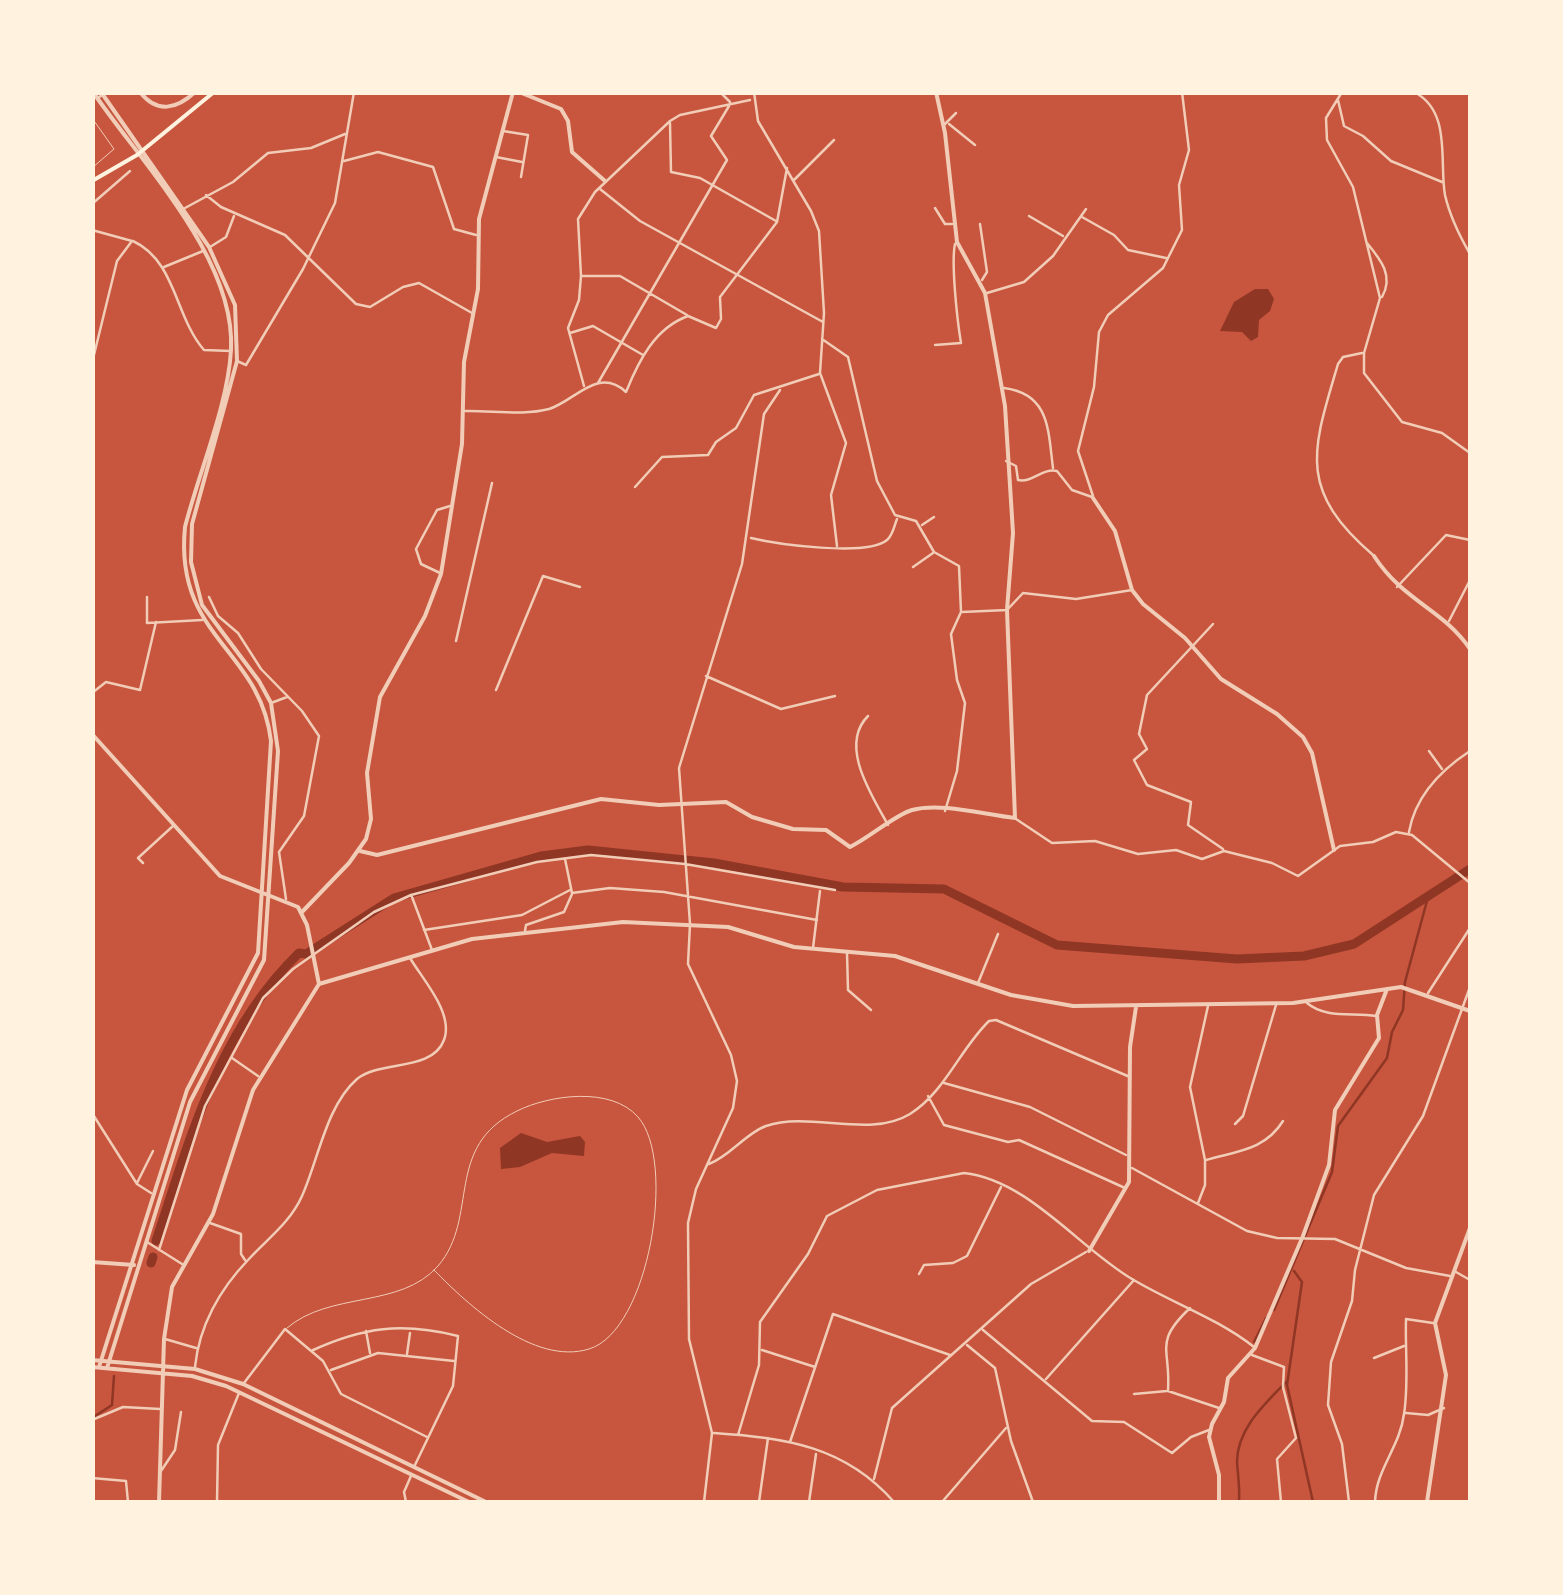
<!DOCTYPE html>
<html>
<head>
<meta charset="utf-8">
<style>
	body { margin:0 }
	#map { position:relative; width:1563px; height:1595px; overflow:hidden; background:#c8553d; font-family:"IBM Plex Sans",sans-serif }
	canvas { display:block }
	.frame { position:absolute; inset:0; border:95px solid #fff3e0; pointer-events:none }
</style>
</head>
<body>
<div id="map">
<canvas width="1563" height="1595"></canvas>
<div class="frame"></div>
</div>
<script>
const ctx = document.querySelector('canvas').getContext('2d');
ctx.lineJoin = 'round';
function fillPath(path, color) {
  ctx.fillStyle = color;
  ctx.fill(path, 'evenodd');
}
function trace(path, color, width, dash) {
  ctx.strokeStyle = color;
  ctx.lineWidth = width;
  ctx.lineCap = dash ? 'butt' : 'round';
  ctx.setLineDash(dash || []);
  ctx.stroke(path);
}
fillPath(new Path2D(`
	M1255 289H1268L1274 299 1270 311 1259 320 1258 337 1251 341 1242 332 1220 331 1234 302Z
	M521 1133 547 1142 580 1136 585 1142 584 1156 552 1153 520 1167 501 1169 500 1148Z`), '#8f3625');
trace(new Path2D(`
	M1294 1271 1302 1282 1287 1385 1313 1502
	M1274 1310 1332 1172 1338 1126 1387 1058 1392 1032 1403 1010 1405 982 1428 897
	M1254 1342 1266 1318
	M92 1418 112 1405 114 1376
	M1239 1502C1240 1488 1238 1476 1237 1462 1237 1428 1266 1403 1287 1381`), '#8f3625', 2.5);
trace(new Path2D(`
	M156 1241C190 1138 219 1030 299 953L306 954 394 898 541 856 588 850 714 863 843 887 944 889 1057 945 1237 959 1304 956 1354 944 1470 869
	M151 1263 153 1257`), '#8f3625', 9);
trace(new Path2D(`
	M92 118 114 149 92 168
	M92 131V142
	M287 1328C330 1291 400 1309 438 1266 480 1217 443 1147 517 1111 549 1095 611 1086 638 1117 677 1161 649 1331 589 1349 534 1366 468 1305 434 1270`), '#f1ccb7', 1);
trace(new Path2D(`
	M720 92 730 102
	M754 92 758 121 811 211 819 231 824 313 820 373 846 443 831 495 837 546
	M917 92 933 93
	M1342 92 1326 118 1327 140 1353 187 1380 298 1364 353V373L1402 422 1442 433 1470 453
	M1414 92C1452 111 1439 162 1445 195 1450 217 1459 235 1470 254
	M98 98 106 92
	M1338 100 1344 126 1363 136 1391 161 1442 182
	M670 123 671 172 700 178 776 221
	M949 124 975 145
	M944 125 956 113
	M503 131 528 135 521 177
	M496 157 522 162
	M344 161 378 152 433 167 454 229 476 235
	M794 180 834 140
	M600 189 640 221 823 322
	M206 195 221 207 285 235 356 304 370 307 403 287 419 283 472 313
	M92 204 130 171
	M185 208 233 182 268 153 311 148 345 134
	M935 208 945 224H952
	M1029 216 1063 236
	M1082 217 1114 235 1128 250 1166 258
	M980 224 987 272 982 280
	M92 230 132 241 117 261 92 363
	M133 241C176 261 175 317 204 350L231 351
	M1367 243C1381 260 1394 276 1382 297
	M210 247 226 237 234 216
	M164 267 203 251
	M581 276H620L687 315
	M987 293 1024 282 1053 256 1086 209
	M570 333 593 326 643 355
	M822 339 848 357 877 481 895 515 916 521 934 552 959 566 961 612 951 634 957 680 965 703 957 771 945 811
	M935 345 961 343C957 319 951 262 955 244
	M1362 353 1343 357 1338 364C1313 449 1296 489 1373 555
	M237 361 246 365 303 269 335 203 354 92
	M598 383 727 160 711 136 729 106
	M584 386 568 328 579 300 581 276 578 219 595 192 670 121 680 115 750 100
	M1004 388C1050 394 1048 430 1053 468
	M463 411C490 410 523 416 549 409 575 401 598 366 626 392 639 360 655 328 688 316L716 328 721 319 720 297 777 222 787 168
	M1006 461 1016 466 1018 480C1033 483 1041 468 1057 471L1072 490 1092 497
	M635 487 662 457 708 455 716 442 736 428 754 395 819 374
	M1093 496 1078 451 1094 387 1099 332 1108 315 1163 268 1182 230 1179 185 1189 150 1182 92
	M922 525 934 517
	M751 538C776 544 867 557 887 540 893 535 894 526 897 519
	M913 567 933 553
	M440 573 421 564 416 549 437 510 450 506
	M1397 587 1446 535 1470 540
	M147 597V623L202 620
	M209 597 218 616 238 633 261 669 302 711 319 736 304 816 279 852 286 899
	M962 612 1007 610 1023 593 1076 599 1132 590
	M1449 621 1470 580
	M1213 624 1147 695 1139 734 1147 749 1134 760 1147 785 1191 802 1188 825 1223 849
	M456 641 492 483
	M706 676 781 709 835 696
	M496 690 543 576 580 587
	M92 693 106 682 140 690 156 622
	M271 703 287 697
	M868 716C838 746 873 797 888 825
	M1429 751 1442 769
	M1016 819 1052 843 1095 841 1138 854 1176 850 1202 859 1224 851 1272 863 1298 876 1340 846 1373 842 1396 832 1412 835 1470 883
	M1409 832C1415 797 1441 770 1470 751
	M565 859 572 893 610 888 664 892 817 920
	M143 863 138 858 173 826
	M412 897 432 950
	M424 930 522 915 570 890
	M525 931 526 925 564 912 572 894
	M813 948 820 891
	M847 953 848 990 871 1010
	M978 983 998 934
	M1428 993 1470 928
	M1307 1003C1326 1019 1353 1012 1376 1016
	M232 1058 258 1076
	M944 1083 1030 1107 1126 1155
	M928 1096 944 1125 1008 1142 1019 1140 1125 1188
	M92 1113 137 1184 151 1193
	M1235 1124 1243 1116 1276 1005
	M1206 1160C1237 1151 1265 1150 1283 1121
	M709 1164C730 1156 746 1133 766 1126 811 1111 869 1139 910 1114 945 1092 960 1049 989 1021L996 1020 1130 1077
	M1132 1168 1247 1231 1277 1238 1335 1239 1406 1268 1450 1276
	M137 1183 153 1151
	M1198 1203 1205 1185V1160L1190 1087 1208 1006
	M210 1223 241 1234V1254L245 1260
	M147 1242 182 1264
	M159 1250 205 1106 263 998 293 969 374 912 411 895 537 862 591 855 685 864 835 890
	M1456 1272 1470 1280
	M919 1274 924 1265 953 1263 967 1256 1001 1187
	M1190 1308C1153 1343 1171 1348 1168 1391L1219 1408
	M983 1330 1092 1421 1124 1422 1172 1453 1191 1437 1209 1430
	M366 1331 370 1353
	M165 1339 196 1348
	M967 1345 995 1368 1011 1441 1033 1502
	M762 1350 815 1367
	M311 1351C363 1327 402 1322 458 1336L453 1386 414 1467
	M407 1354 410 1333
	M1252 1355 1284 1367 1283 1387 1296 1438 1277 1459 1281 1502
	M1374 1358 1404 1346
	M195 1367C199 1326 220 1289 248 1260 267 1239 290 1223 302 1196 318 1161 326 1106 357 1079 380 1060 432 1072 444 1040 454 1013 423 980 410 958
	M331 1370 378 1353 454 1361
	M1046 1379 1134 1280
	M244 1383 285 1329 323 1361 341 1394 427 1437
	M1134 1394 1167 1391
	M1406 1413 1428 1415 1444 1408
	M92 1420 123 1407 160 1409
	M714 1433C786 1438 845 1446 894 1502
	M738 1435 759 1365 760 1322 808 1254 827 1216 877 1190 964 1173C1028 1180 1078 1247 1132 1279 1172 1303 1217 1318 1254 1347
	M790 1442 833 1314 950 1355
	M161 1471 175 1450 181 1412
	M92 1478 126 1481 128 1502
	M874 1479 892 1408 1031 1284 1086 1252
	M217 1502 218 1445 239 1393
	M406 1502 404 1492 411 1476
	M704 1502 712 1433 689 1339 688 1223 696 1189 733 1108 737 1081 731 1055 688 964 690 924 679 768 742 564 764 414 780 390
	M759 1502 768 1438
	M809 1502 816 1454
	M942 1502 1006 1428
	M1349 1502 1342 1444 1328 1405 1331 1362 1352 1301 1355 1270 1374 1195 1423 1116 1470 987
	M1375 1502C1376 1469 1400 1447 1404 1414 1409 1383 1405 1349 1406 1319L1433 1323`), '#f1ccb7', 2.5);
trace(new Path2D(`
	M93 92C142 164 236 259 231 350 228 405 199 472 185 527 174 638 260 648 271 741L258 953 187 1090 99 1367
	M101 92 209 247 235 305 237 361 192 524 191 562 202 605 259 681 271 703 278 751 264 960 190 1102 107 1368
	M140 92C157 114 177 109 195 92
	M519 92 561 109 568 121 572 152 605 181
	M1093 498 1115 531 1132 590 1143 604 1185 638 1221 679 1277 714 1303 737 1312 753 1334 850
	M1374 556C1404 602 1443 609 1470 649
	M92 734 220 876 298 907 307 925 319 984 253 1090 213 1214 172 1287 164 1339 159 1502
	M360 851 377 855 601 799 659 805 726 802 752 817 793 829 826 830 850 847C870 837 895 815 912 810 941 802 985 815 1015 818L1007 610 1013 533 1005 406 985 293 957 242 945 133 936 92
	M302 912 349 863 366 839 371 819 367 773 380 697 425 616 441 574 462 444 464 362 478 289 479 219 513 92
	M319 984 472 939 623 922 728 927 794 947 895 956 1011 995 1073 1006 1293 1003 1401 987 1470 1011
	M1089 1251 1129 1182 1130 1047 1136 1007
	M92 1262 134 1265
	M92 1360 195 1369 243 1384 486 1502
	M92 1367 192 1376 226 1386 469 1502
	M1219 1502V1475L1209 1437 1212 1424 1224 1402 1228 1378 1255 1348 1303 1236 1329 1165 1335 1110 1379 1038 1377 1015 1387 989
	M1427 1502 1446 1375 1435 1323 1470 1228`), '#f1ccb7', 4);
trace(new Path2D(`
	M92 181 137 155 214 92`), '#fff3e0', 4);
</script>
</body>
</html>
